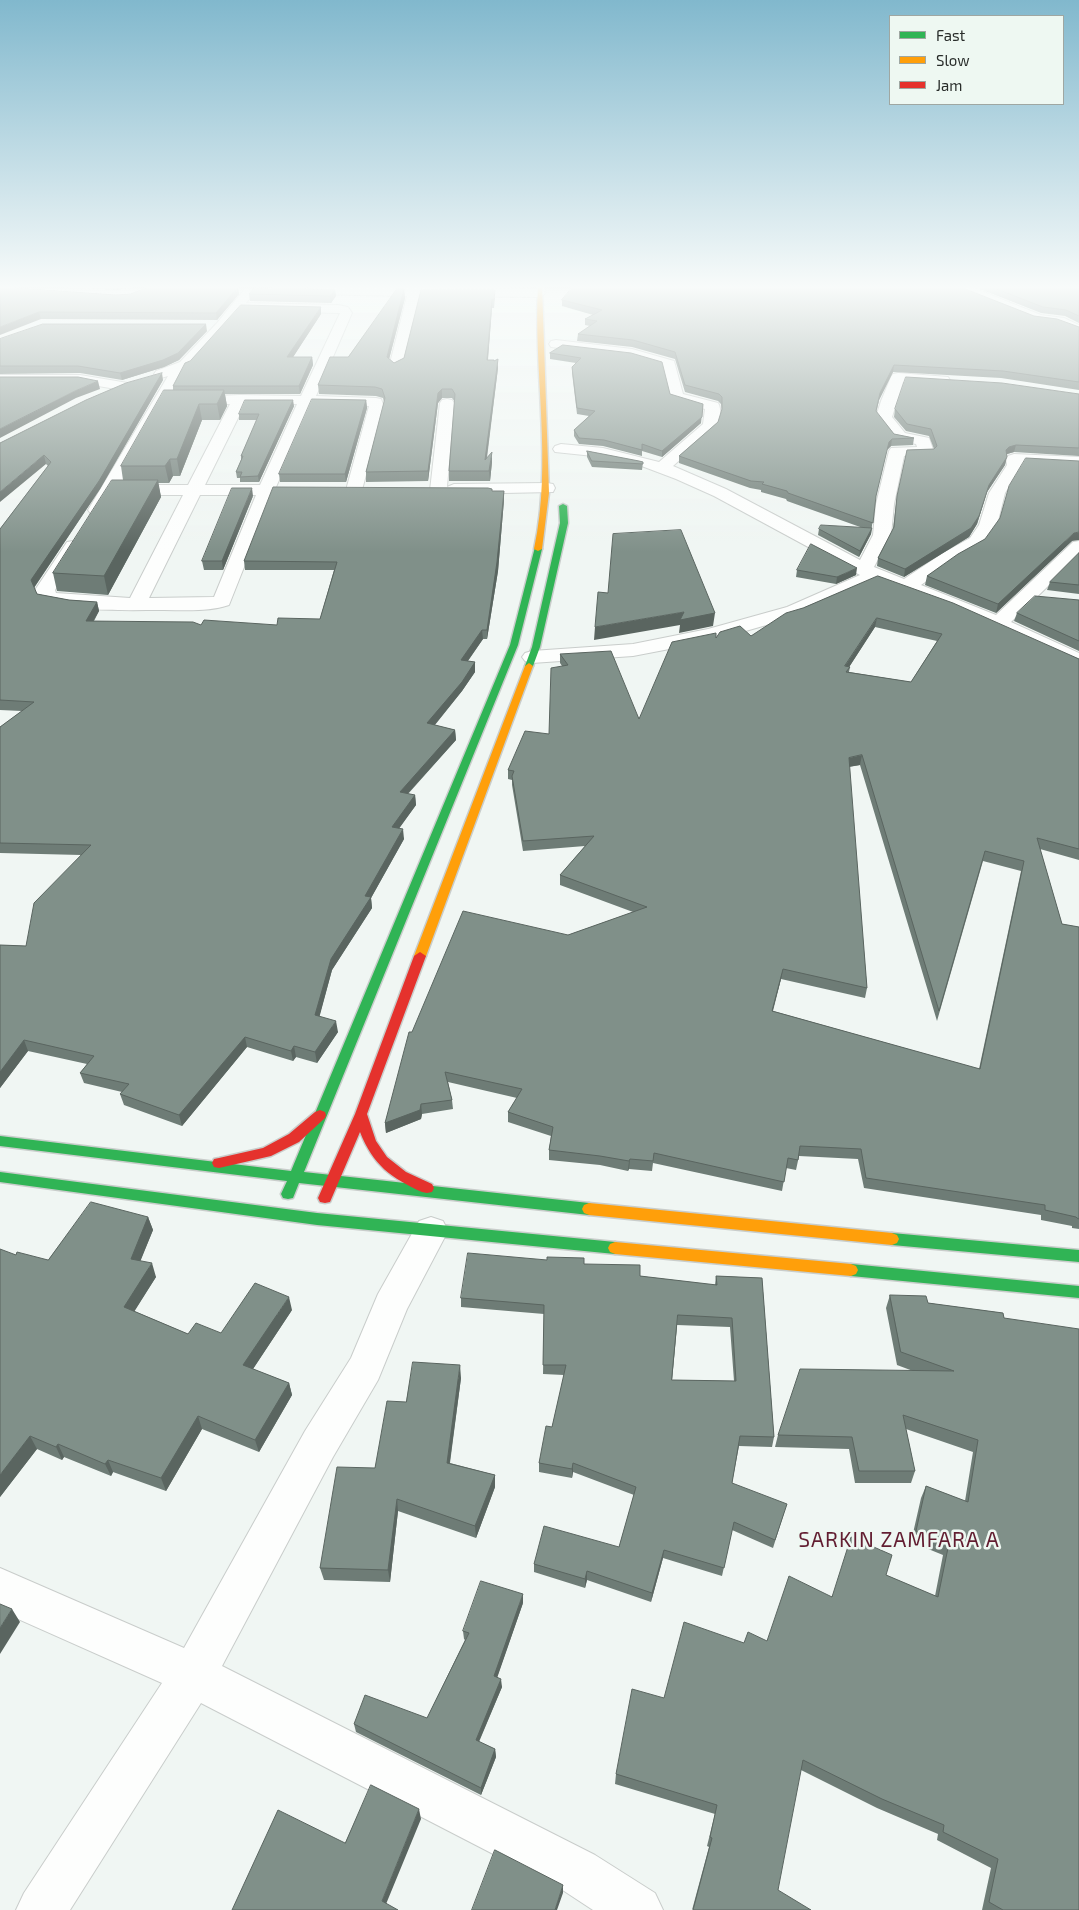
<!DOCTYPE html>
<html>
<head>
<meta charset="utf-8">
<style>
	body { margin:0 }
	#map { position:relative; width:1079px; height:1910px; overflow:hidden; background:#f0f6f3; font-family:"Exo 2",sans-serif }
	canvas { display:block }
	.legend { position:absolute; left:889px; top:15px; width:175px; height:90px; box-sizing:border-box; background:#eef8f2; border:1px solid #9fa7a2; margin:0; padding:6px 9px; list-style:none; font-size:15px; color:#292d2b }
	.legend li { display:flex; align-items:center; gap:10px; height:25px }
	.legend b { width:25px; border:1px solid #9fa7a2 }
</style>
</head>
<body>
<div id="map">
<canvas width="1079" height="1910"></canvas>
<ul class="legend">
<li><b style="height:6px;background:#30b455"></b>Fast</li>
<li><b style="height:6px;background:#ff9f0a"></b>Slow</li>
<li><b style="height:6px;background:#e5322d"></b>Jam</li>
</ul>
</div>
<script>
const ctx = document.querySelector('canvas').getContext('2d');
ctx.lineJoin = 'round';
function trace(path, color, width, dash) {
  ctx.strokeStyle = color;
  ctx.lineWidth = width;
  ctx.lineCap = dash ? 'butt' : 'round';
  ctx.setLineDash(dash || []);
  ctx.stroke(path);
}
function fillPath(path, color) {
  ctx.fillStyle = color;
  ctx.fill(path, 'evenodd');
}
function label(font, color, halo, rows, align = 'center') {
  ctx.font = font + ' "Exo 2",sans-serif';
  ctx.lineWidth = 5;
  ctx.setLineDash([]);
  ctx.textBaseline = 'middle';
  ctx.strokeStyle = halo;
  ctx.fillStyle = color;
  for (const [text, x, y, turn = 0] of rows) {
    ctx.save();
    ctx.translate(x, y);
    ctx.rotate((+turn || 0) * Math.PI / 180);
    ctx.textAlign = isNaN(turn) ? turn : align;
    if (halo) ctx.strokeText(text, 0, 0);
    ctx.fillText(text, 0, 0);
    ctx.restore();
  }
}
const street = new Path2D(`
	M950 285H966L1041 315 1064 318 1079 325V334L1056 324 1033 321 952 288Z
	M311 287 540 289 546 293 540 297 420 296 403 367 396 371 389 367 407 296 307 294 305 291Z
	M248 289 254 293 246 303 338 305 348 307 352 313 316 396 376 398 381 399 384 407 362 490 360 494H348L346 490 369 406 312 405 276 487 277 490 273 494 229 605C208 612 186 610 164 610 124 610 81 612 41 602L35 590 67 542 73 541 79 542 82 546 55 590 56 593 130 598 183 495H122L116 493 103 514 97 515 91 514 88 510 168 376 161 378 156 377 154 374 156 371 180 362 217 323 244 290ZM241 311 340 313 301 396 240 395 184 397 182 400 184 403 189 404H230L188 485H120L186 370 190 368ZM245 404H297L260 485H205ZM200 495H256L214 597 149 598Z
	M556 340 632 349 674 361 683 394 718 403C722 408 720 423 716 428L673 466 726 489 860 560 873 535 876 504 889 451 891 448 917 447 916 444 894 440 876 417 881 401 891 377 893 374 898 373 948 377 950 380 948 383 943 384 903 382 892 417 905 433 929 438 934 452 932 455 904 456 894 504 891 535 874 567 904 579 943 553 970 538 979 525 989 493 1007 465 1006 459 1008 456 1014 454 1079 457V467L1023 464 1005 493 997 525 982 546 955 561 921 585 996 615 1073 542 1079 541V556L1011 622 1079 653V667L952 610 876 582 801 615 711 641 633 656 532 663 525 661 522 657 525 653 532 651 633 644 708 629 787 607 860 575 714 496 676 479 639 465 603 457 555 452 553 449 555 446 561 444 603 448 659 462 703 424 705 409 671 400 663 366 631 357 551 347 549 344 551 341Z
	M0 375H80L122 382 127 383 129 386 127 389 122 390 80 383H0Z
	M447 399 452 400 454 403 447 487 454 484 547 483 553 484 555 488 553 492 454 494 446 490 444 494H432L430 490 440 403 442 400Z
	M431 1217 443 1221 448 1231 407 1309 378 1380 333 1457 222 1666 595 1855 655 1893 663 1910H593L561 1889 201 1703 70 1910H16L24 1893 162 1683 0 1611V1568L184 1648 305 1431 351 1358 378 1294 419 1221Z`);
const fast = new Path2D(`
	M563 504 567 506 568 523 540 647 533 666 529 669 525 666 532 647 560 523 559 506Z
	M535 547 542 549 518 645 304 1172 589 1203 594 1205 596 1209 594 1213 589 1215 299 1183 293 1198 288 1199 283 1198 281 1194 287 1181 0 1146V1136L291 1171 510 645Z
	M0 1172 317 1213 615 1242 620 1244 622 1248 620 1252 615 1254 317 1225 0 1182Z
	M892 1233 1079 1250V1262L892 1245 887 1243 885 1239 887 1235Z
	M851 1264 1079 1286V1298L851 1276 846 1274 844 1270 846 1266Z`);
const slow = new Path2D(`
	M538 285H542L549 493 542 549 538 551 534 549C553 462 533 372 538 285Z
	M529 663 533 666 426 956 424 959H416L414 956 525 666Z
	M589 1203 892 1233 897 1235 899 1239 897 1243 892 1245 589 1215 584 1213 582 1209 584 1205Z
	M615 1242 851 1264 856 1266 858 1270 856 1274 851 1276 615 1254 610 1252 608 1248 610 1244Z`);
const jam = new Path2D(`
	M420 952 426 956 367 1114 376 1141 387 1157 406 1172 432 1184 434 1188 432 1192 427 1193 422 1192C391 1178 373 1165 360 1132L330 1202 325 1203 320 1202 318 1198 355 1114 414 956Z
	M320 1110 325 1112 326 1115 325 1118 299 1142 271 1156 219 1168 214 1167 212 1163 214 1159 219 1158 263 1148 289 1134 315 1112Z`);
trace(street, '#c9cdcb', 2);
trace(fast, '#c9cdcb', 3);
trace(slow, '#c9cdcb', 3);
trace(jam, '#c9cdcb', 3);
fillPath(street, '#fdfefd');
fillPath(fast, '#30b455');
fillPath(slow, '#ff9f0a');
fillPath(jam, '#e5322d');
fillPath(new Path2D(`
	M25 285H144L117 290Z
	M441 285H496V287L441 286Z
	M970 285H1079V323L1065 316 1041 313Z
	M0 287 116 295 238 287 239 294 217 320 41 319Z
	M270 289 335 290 336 296 331 303 250 301 249 294Z
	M404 289 405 298 389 359 394 363 404 358 421 290 495 298 494 308H492L488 360 494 361 498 368 487 458 492 462 490 481H449V471L455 402 452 398H442L438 403 428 481 366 482V472L384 402 383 398 376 396 319 394 318 385 348 357Z
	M562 300 1034 316 1079 327V390L1001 378 893 372 879 400 876 412 894 434 914 438 913 445 891 446 887 450 875 500 871 534 859 557 818 535 819 529 863 528 787 501 786 499 761 492V490L750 488 679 463V456L718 422 722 412 721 404 718 401 685 392 675 359 632 347 577 341 578 334 590 326 585 325V319L593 315 562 306Z
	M321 314 293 357H312L313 365 300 394H225L227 406 220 420H202L180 476H173L169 483H158L161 497 108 595 57 591 53 573 123 480 121 466 173 390V386Z
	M207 331 179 360 164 367 122 380 80 373 0 374V339Z
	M563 345 670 394 701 423 662 457 642 451V456L603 446 579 444 574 436V430L589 416 577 414 572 373V367L576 363 550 359V353Z
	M163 380 100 489 34 588 37 594 69 600 97 602 99 611 94 621 201 625H277L320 619 334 570H245L244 561 492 491H504V500L498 571 487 639H483L468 661 475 662V672L462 691 435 725 455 730 456 740 408 794 415 795 416 805 399 828 404 839 371 898 372 908 332 970 319 1017 338 1032 317 1063 296 1057 293 1061 247 1047 182 1126 124 1105 120 1094 122 1092 84 1083 80 1073 87 1064 28 1051 0 1088V945L26 946 81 855 0 853V727L22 711 0 710V529L48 466 46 464 0 443Z
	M1079 394V456L1014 452 1007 454 1005 465 987 492 977 524 969 537 904 577 877 566 878 558 893 529 896 504 907 450 934 449 929 436 906 431 894 417 895 409Z
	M366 400 367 408 346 482H280L279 474Z
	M294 406 259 482H240V478H237L236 472 241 460V456L257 420H239V414Z
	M587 451 643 462 642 470 592 467 587 457Z
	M253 496 223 570H204L202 561Z
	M985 539 1072 541 996 613 925 585 927 576Z
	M1079 553V594L1047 590 1050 582Z
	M797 570 856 575 836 584 796 577Z
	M878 576 1079 659V860L1040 849 1062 924 1079 927V1229L1072 1228V1226L1041 1220V1215L864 1188 858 1159 799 1156 796 1170 786 1168 782 1191 653 1163 652 1171 629 1169 628 1171 600 1165 549 1160V1150L551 1136 508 1122V1112L517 1098 448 1082 452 1100 453 1109 422 1114 421 1119 386 1133 385 1123 412 1032 568 935 633 912 560 885V875L585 846 523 851 512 785V780L508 779V770L549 734 562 666 560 663V654L639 719 716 637 751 636 803 608ZM875 627 937 641 911 682 849 672 850 667H849ZM860 765 937 1021 983 861 1021 871 979 1069 773 1011 781 979 865 998 867 988 849 767Z
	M1079 600V651L1014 621 1017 613Z
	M148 1217 153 1230 140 1261 156 1277 134 1311 188 1334 221 1333 292 1310 253 1369 289 1383 292 1395 259 1452 202 1429 166 1491 113 1472 111 1476 64 1457 62 1460 37 1449 0 1497 16 1255 48 1260Z
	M584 1264 640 1276 715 1285 716 1276 762 1278 774 1437 772 1447 739 1446 732 1483 784 1513 773 1548 732 1530 722 1576 663 1558 651 1602 587 1580 585 1588 534 1572V1564L619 1547 634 1495 573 1472 572 1478 539 1472V1463L552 1427 564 1375 543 1374 544 1314 461 1307V1298ZM677 1325 730 1327 734 1381 672 1380Z
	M890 1295 928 1303 1003 1313 1079 1910H982L991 1868 937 1840 938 1834 877 1808 801 1770 692 1910 709 1847 707 1846 715 1814 615 1784 616 1774 664 1698 744 1643 767 1641 832 1596 886 1575 935 1596 943 1555 911 1542 921 1498 926 1486 965 1501 973 1452 906 1429 915 1471 911 1483H855L849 1449 775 1447 778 1435 913 1371 897 1365 886 1308Z
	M461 1378 450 1463 495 1475V1487L476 1538 398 1511 390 1582 324 1580 320 1568 375 1468 406 1402Z
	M523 1603 497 1677 502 1687 479 1742 495 1749 496 1757 481 1795 356 1732 354 1724 427 1718 465 1640 464 1639 463 1631Z`), '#6e7c76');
fillPath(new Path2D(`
	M116 285H144L117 290Z
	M238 287 239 294 217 320 216 313Z
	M404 289 405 298 387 367V357Z
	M335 290 336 296 331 303 330 296Z
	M492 299V308L487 369V360Z
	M321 307V314L288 365 287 357Z
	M39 312 41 319 0 335V327Z
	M206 324 207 331 179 360 164 367 122 380 120 373Z
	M312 357 313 365 300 394 299 386Z
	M498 359V368L485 470V460Z
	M894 365 893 372 879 400 875 418 880 393Z
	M162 373 163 380 100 489 33 589 31 580Z
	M98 381 100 389 76 398 0 438V429L75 391Z
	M442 389V398L438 403 428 481V471L438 393Z
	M224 390 227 406 220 420 217 404Z
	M293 400 294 406 259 482 258 476Z
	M366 400 367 408 346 482 345 474Z
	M199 404 202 420 180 476 177 459Z
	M703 404 701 423 662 457V451Z
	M892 439 891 446 887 450 874 504 889 442Z
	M1016 445 1014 452 1007 454 1004 458 1006 450 1009 447Z
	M492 452V462L490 481 489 471Z
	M44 455 46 464 0 502V492Z
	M1007 457 1005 465 987 492 977 524 969 537 904 577 905 569 989 485Z
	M170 459 173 476 169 483 165 466Z
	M158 480 161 497 108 595 104 576Z
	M252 488 253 496 223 570 222 561Z
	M504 491V500L498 571 487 639V630Z
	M872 528 871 534 859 557 860 551Z
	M1079 532V540L1072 541 996 613 998 604 1074 533Z
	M857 568 856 575 836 584 837 577Z
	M97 602 99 611 88 630 86 621Z
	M684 612 715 613 713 626 679 633 680 625 594 640 595 627Z
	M877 618 875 627 844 675 845 666Z
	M482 630 483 639 462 669 461 660Z
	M475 662V672L462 691 428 733 427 723Z
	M455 730 456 740 400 802V792Z
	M862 755 860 765 847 767 849 758Z
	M415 795 416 805 393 837 392 827Z
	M403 829 404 839 371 898 372 908 332 970 317 1026 315 1015 331 959 365 896Z
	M783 969 781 979 770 1020 772 1011Z
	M336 1021 338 1032 317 1063 315 1052Z
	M245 1037 247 1047 182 1126 179 1115Z
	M24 1040 28 1051 0 1088V1072Z
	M294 1046 296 1057 293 1061 291 1051Z
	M421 1104 422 1114 421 1119 386 1133 385 1123Z
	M630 1159 629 1169 628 1171 629 1161Z
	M148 1217 153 1230 136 1272 131 1259Z
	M152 1263 156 1277 129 1320 124 1307Z
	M289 1297 292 1310 247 1378 243 1365Z
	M460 1365 461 1378 448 1475 447 1463Z
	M289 1383 292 1395 259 1452 255 1440Z
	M198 1416 202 1429 166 1491 161 1478Z
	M30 1436 37 1449 0 1497V1475Z
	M58 1444 64 1457 62 1460 56 1447Z
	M108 1460 113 1472 111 1476 105 1464Z
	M573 1463V1472L572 1478V1469Z
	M495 1475V1487L476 1538 475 1526Z
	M397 1499 398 1511 390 1582 388 1570Z
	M664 1550 663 1558 651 1602 652 1593Z
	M587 1571V1580L585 1588V1579Z
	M523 1594V1603L495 1684 494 1676Z
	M12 1609 20 1622 0 1654V1628Z
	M501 1679 502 1687 476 1748V1740Z
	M495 1749 496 1757 481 1795V1788Z
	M419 1809 421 1819 384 1909 382 1901Z
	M563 1885V1893L557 1910H555Z`), '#5a6560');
const building = new Path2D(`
	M155 285H200L238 287 216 313 39 312 0 327V287L116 295 130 294Z
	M277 285H303L306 289 335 290 330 296 249 294 254 288 270 289Z
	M574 285H955L1034 316 1057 319 1079 327V382L1003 371 894 365 880 393 876 411 894 434 914 438 892 439 889 442 876 496 873 523 788 493 787 491 762 484 764 482 751 481 679 456 718 422 722 409V397L719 394 685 385 675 352 633 340 578 334 597 321 585 319 602 310 562 300Z
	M987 285H1079V316L1066 310 1043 307Z
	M397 289H404L387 357 394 363 404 358 421 290H495L494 300 492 299 487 360H494V361L498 359 485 460 492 452 489 471H449L455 394 452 389H442L438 393 428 471 366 472 385 398 382 389 375 387 318 385 330 357H348Z
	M241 305 321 307 287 357H312L299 386H173L185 363 190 361Z
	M43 324H206L178 353 163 360 120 373 78 366H0V339Z
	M563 345 631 353 662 362 670 394 703 404 702 417 662 451 642 444V450L604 440 579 438 574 430 595 411 577 408 572 367 581 358 550 353Z
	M162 373 99 481 31 580 37 594 69 600 97 602 86 621 193 622 201 625 204 620 277 625 278 618 320 619 337 562 244 561 273 487 488 488 492 489V491H504L497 562 487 630H482L461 660 475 662 462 682 427 723 455 730 400 792 415 795 392 827 403 829 365 896 371 897 331 959 315 1015 336 1021 315 1052 294 1046 291 1051 245 1037 179 1115 120 1094 129 1084 80 1073 94 1056 24 1040 0 1072V945L26 946 34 903 91 845 0 843V727L34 702 0 700V529L51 462 44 455 0 492V443L86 400 126 383Z
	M0 377H78L98 381 75 391 0 429Z
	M906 377 1002 383 1079 394V448L1016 445 1009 447 1006 450 1007 457 989 485 979 516 971 528 905 569 878 558 894 527 897 496 907 450 934 449 937 446 931 429 907 424 895 409Z
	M164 390H224L217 404H199L177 459H170L165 466H121Z
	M312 399 366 400 345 474H279Z
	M245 400H293L258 476 240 477 242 472H236L243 456H241L259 414H239Z
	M587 451 639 461 643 462V464L592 461Z
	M1026 458 1079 461V532L1074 533 998 604 927 576 958 554 985 539 1000 518 1009 486Z
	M112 480H158L104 576 53 573Z
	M232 488H252L222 561H202Z
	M821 525 872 528 860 551 819 529Z
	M681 530 715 613 680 620 684 612 595 627 598 592 608 593 613 534Z
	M811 544 857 568 837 577 797 570Z
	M1079 553V585L1050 582Z
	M878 576 953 603 1079 659V849L1037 838 1062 924 1079 927V1219L1077 1218 1076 1217 1045 1210V1205L866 1178 861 1149 800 1146 798 1160 788 1158 784 1182 654 1153 653 1161 630 1159 629 1161 600 1156 549 1150 553 1127 508 1112 522 1089 445 1072 452 1100 421 1104 420 1110 385 1123 409 1032H412L463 911 568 935 647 907 560 875 594 836 523 841 512 776 514 771 508 770 525 731 549 734 551 668 568 665 560 654 611 651 639 719 672 642 716 633V638L720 632 740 626 751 636 786 613 803 608ZM877 618 942 634 911 682 846 672 850 667 845 666ZM862 755 939 1011 985 851 1024 861 980 1069 772 1011 783 969 867 988 849 758Z
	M1035 596 1079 600V641L1017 613Z
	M91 1202 148 1217 131 1259 152 1263 124 1307 188 1334 196 1323 221 1333 255 1283 289 1297 243 1365 289 1383 255 1440 198 1416 161 1478 108 1460 105 1464 58 1444 56 1447 30 1436 0 1475V1249L16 1255 17 1252 48 1260Z
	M468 1253 547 1260V1257L584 1258V1264L640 1265V1276L717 1285 716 1276 762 1278 774 1437 740 1436 732 1483 787 1504 775 1540 734 1522 724 1568 664 1550 652 1593 587 1571 585 1579 534 1564 544 1526 619 1547 636 1487 573 1463 572 1469 539 1463 546 1426 552 1427 566 1365H543L544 1305 461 1298ZM678 1315 732 1318 736 1381 672 1380Z
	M890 1295 926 1296 928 1303 1003 1313 1004 1318 1079 1329V1910H1003L989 1902 998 1859 943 1832 944 1825 882 1799 803 1760 778 1890 811 1910H693L712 1838 710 1837 717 1805 616 1774 632 1689 664 1698 684 1622 744 1643 748 1632 767 1641 789 1576 832 1597 851 1537 892 1555 886 1575 938 1597 949 1543 916 1531 926 1486 968 1502 978 1440 903 1415 915 1471H859L852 1437 778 1435 800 1369 954 1371 901 1352Z
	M413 1362 460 1365 447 1463 495 1475 475 1526 397 1499 388 1570 320 1568 337 1467 375 1468 387 1401 406 1402Z
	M481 1581 523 1594 494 1676 501 1679 476 1740 495 1749 481 1788 354 1724 365 1695 427 1718 469 1633 463 1631Z
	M0 1604 12 1609 0 1628Z
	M371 1785 419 1809 382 1901 398 1910H232L278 1810 345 1843Z
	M495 1850 563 1885 555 1910H472Z`);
fillPath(building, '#809089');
trace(building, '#5a6560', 1);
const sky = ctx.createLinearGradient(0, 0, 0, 552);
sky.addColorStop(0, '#81b8cd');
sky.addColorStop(0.52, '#f8fbfa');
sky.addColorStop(1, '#f8fbfa00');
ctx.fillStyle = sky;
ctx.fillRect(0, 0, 1079, 552);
ctx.letterSpacing = '1px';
label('21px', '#621e31', '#eef8f2', [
	["SARKIN ZAMFARA A",899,1540]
]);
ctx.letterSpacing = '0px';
</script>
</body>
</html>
